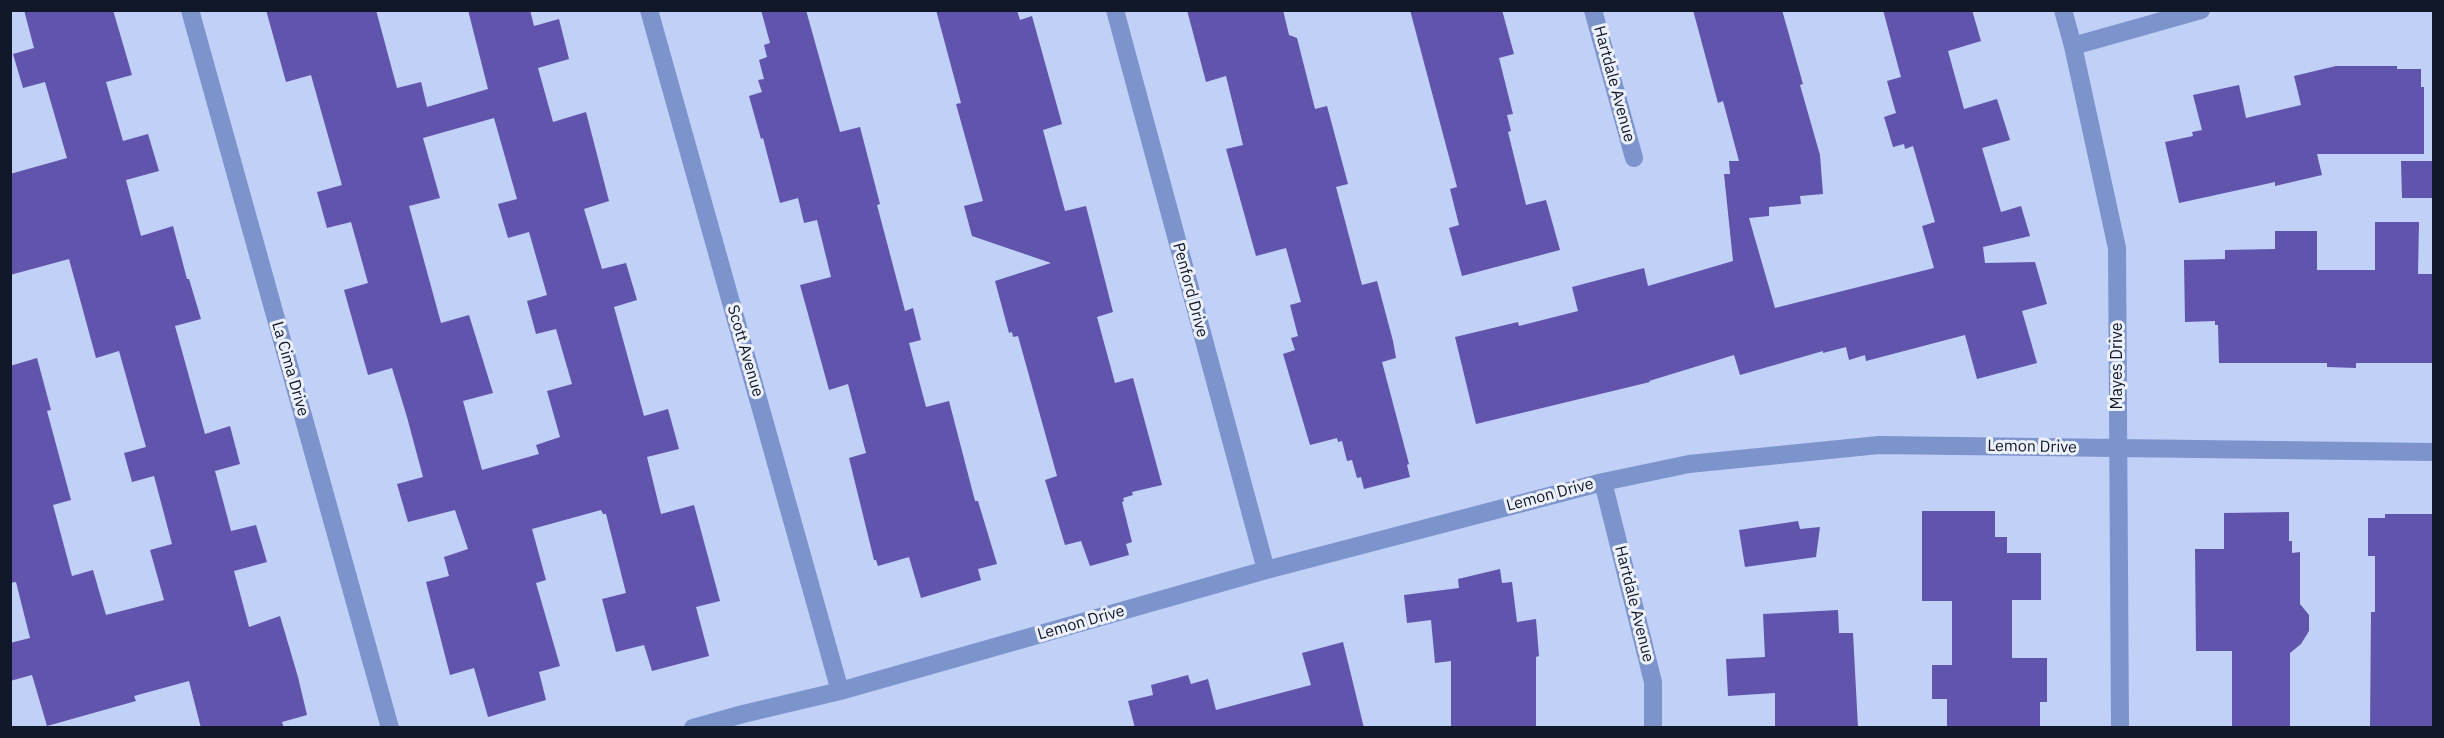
<!DOCTYPE html>
<html>
<head>
<meta charset="utf-8">
<style>
	body { margin:0 }
	#map { position:relative; width:2444px; height:738px; overflow:hidden; background:#c0d0f7; font-family:"IBM Plex Sans",sans-serif }
	canvas { display:block }
	.frame { position:absolute; inset:0; border:12px solid #111829; pointer-events:none }
</style>
</head>
<body>
<div id="map">
<canvas width="2444" height="738"></canvas>
<div class="frame"></div>
</div>
<script>
const ctx = document.querySelector('canvas').getContext('2d');
ctx.lineJoin = 'round';
function fillPath(path, color) {
  ctx.fillStyle = color;
  ctx.fill(path, 'evenodd');
}
function trace(path, color, width, dash) {
  ctx.strokeStyle = color;
  ctx.lineWidth = width;
  ctx.lineCap = dash ? 'butt' : 'round';
  ctx.setLineDash(dash || []);
  ctx.stroke(path);
}
function label(font, color, halo, rows, align = 'center') {
  ctx.font = font + ' "IBM Plex Sans",sans-serif';
  ctx.lineWidth = 6;
  ctx.setLineDash([]);
  ctx.textBaseline = 'middle';
  ctx.strokeStyle = halo;
  ctx.fillStyle = color;
  for (const [text, x, y, turn = 0] of rows) {
    ctx.save();
    ctx.translate(x, y);
    ctx.rotate((+turn || 0) * Math.PI / 180);
    ctx.textAlign = isNaN(turn) ? turn : align;
    if (halo) ctx.strokeText(text, 0, 0);
    ctx.fillText(text, 0, 0);
    ctx.restore();
  }
}
fillPath(new Path2D(`
	M24 10H113L132 75 106 82 123 141 148 134 159 171 126 180 141 236 173 226 187 279H189L201 319 175 326 205 434 230 426 240 464 215 471 231 531 256 525 267 562 234 571 249 627 280 616 298 677 307 715 282 722 284 728H201L189 681 134 696 136 701 47 726 32 675 10 681V643L30 638 16 582 10 583V366L37 358 51 410 47 411 71 500 53 505 72 576 93 570 106 615 164 600 150 550 172 544 154 476 132 482 124 453 146 447 119 351 96 358 69 259 10 275V174L67 158 45 82 23 88 13 54 34 48Z
	M266 10H376L397 88 421 82 427 107 488 89 468 10H530L534 26 559 19 569 59 538 68 553 122 586 112 609 201 584 209 602 269 626 263 637 300 614 307 644 416 668 409 679 449 647 457 661 514 694 505 720 601 696 607 709 656 652 671 644 645 616 652 602 599 626 593 606 514H603L601 510 532 529 546 580 536 583 560 666 539 672 546 700 488 717 474 668 450 675 426 582 449 576 444 557 468 549 455 510 408 522 397 484 423 477 407 417 392 368 368 375 344 290 368 283 351 222 327 228 317 192 342 185 325 125 311 75 286 82ZM494 118 517 199 498 204 508 238 529 232 547 295 527 301 536 334 556 329 572 384 547 391 560 437 536 445 539 454 482 470 463 401 493 393 469 315 441 323 409 206 440 198 423 138Z
	M761 10H806L840 132 860 127 880 204 877 205 905 311 913 308 921 340 909 343 926 407 949 401 975 501H978L997 564 978 569 981 580 921 598 909 557 878 566 876 560H874L849 458 866 453 848 384 829 390 800 285 831 277 817 220 804 223 798 198 780 203 763 138 761 139 749 96 762 92 758 80 764 79 759 60 767 57 764 45 770 43Z
	M936 10H1017L1020 20 1032 16 1062 124 1043 130 1065 211 1086 206 1113 312 1097 317 1115 383 1133 378 1162 485 1132 492 1133 495 1123 498 1124 501 1122 502 1132 542 1126 544 1129 555 1090 566 1081 541 1065 545 1045 480 1057 476 1018 336 1013 337 1012 332 1009 333 995 281 1051 263 972 236 964 206 983 201 956 104 961 103Z
	M1187 10H1283L1289 35 1297 38 1315 109 1327 106 1348 184 1336 187 1362 285 1377 281 1393 341 1396 358 1382 362 1409 464 1407 465 1410 477 1364 489 1361 477 1357 478 1352 460 1347 461 1342 441 1338 442 1337 438 1310 445 1283 354 1295 350 1291 338 1298 336 1290 305 1301 302 1286 248 1256 256 1226 149 1243 145 1226 76 1206 82Z
	M1410 10H1502L1514 54 1499 58 1513 114 1507 115 1511 131 1508 132 1526 205 1546 200 1560 250 1462 276 1449 228 1459 225 1450 189 1457 187Z
	M1693 10H1782L1803 84 1800 85 1820 155 1823 194 1800 196 1801 204 1769 207V216L1749 218 1775 308 1934 268 1922 226 1935 222 1913 146 1905 149 1904 144 1893 147 1884 117 1896 113 1887 81 1901 77 1883 10H1972L1981 41 1948 51 1964 109 1997 99 2010 140 1982 148 2001 212 2021 206 2030 236 1983 247 1985 263 2035 262 2047 304 2022 311 2037 363 1977 379 1965 335 1866 361 1865 355 1849 360 1846 347 1823 353V351L1740 375 1734 355 1649 381 1650 382 1476 424 1455 337 1518 322 1519 326 1578 311 1572 287 1644 268 1648 286 1733 261 1724 174H1730L1729 161H1739L1723 101 1718 103Z
	M2336 66H2397V69H2421V87H2424V154H2317L2322 175 2275 186V182L2179 203 2165 142 2193 136 2192 132 2202 130 2193 95 2239 85 2246 118 2301 105 2294 76Z
	M2401 161H2433V198H2402Z
	M2375 222H2419L2418 274H2433V363H2356V368L2327 367V363H2219L2218 325H2215V321L2185 322 2184 260 2225 259V250L2275 249V231H2317V270H2375Z
	M1922 511H1995V537H2007V553H2041V600H2012V658H2047V702H2040V728H1947V699H1932V665H1952V601H1922Z
	M2289 512V541H2292V553L2300 552V604L2309 615V631L2301 644 2290 653V728H2232V651H2196L2195 549H2224V513Z
	M2385 514H2433V728H2370L2371 612H2375V556H2368V518H2385Z
	M1798 521 1800 529 1820 527 1816 557 1745 567 1739 530Z
	M1500 569 1502 583 1512 582 1517 622 1536 619 1539 656 1536 657V728H1451V661L1435 663 1431 620 1407 623 1404 595 1459 588 1458 579Z
	M1838 610 1839 633H1853L1858 728H1775V693L1728 696 1726 659 1765 657 1763 614Z
	M1343 642 1364 728H1135L1128 701 1153 695 1151 685 1188 675 1191 684 1208 679 1216 710 1311 685 1302 653Z`), '#6154ac');
trace(new Path2D(`
	M190 10 390 728
	M649 10 840 691
	M1115 10 1266 570
	M1593 10 1634 158
	M2063 10 2073 46 2117 248 2120 728
	M2073 46 2201 10
	M1603 482 1653 682V728
	M693 728 743 714 840 691 1266 570 1603 482 1689 464 1879 445 2434 452`), '#7c93cb', 18);
label('16px', '#111829', '#edf1fb', [
	["Hartdale Avenue",1614,84,75],
	["Penford Drive",1190,290,75],
	["Scott Avenue",745,351,74],
	["Mayes Drive",2117,366,-90],
	["La Cima Drive",290,369,74],
	["Lemon Drive",2032,447,1],
	["Lemon Drive",1550,495,-15],
	["Hartdale Avenue",1634,604,76],
	["Lemon Drive",1081,623,-16]
]);
</script>
</body>
</html>
